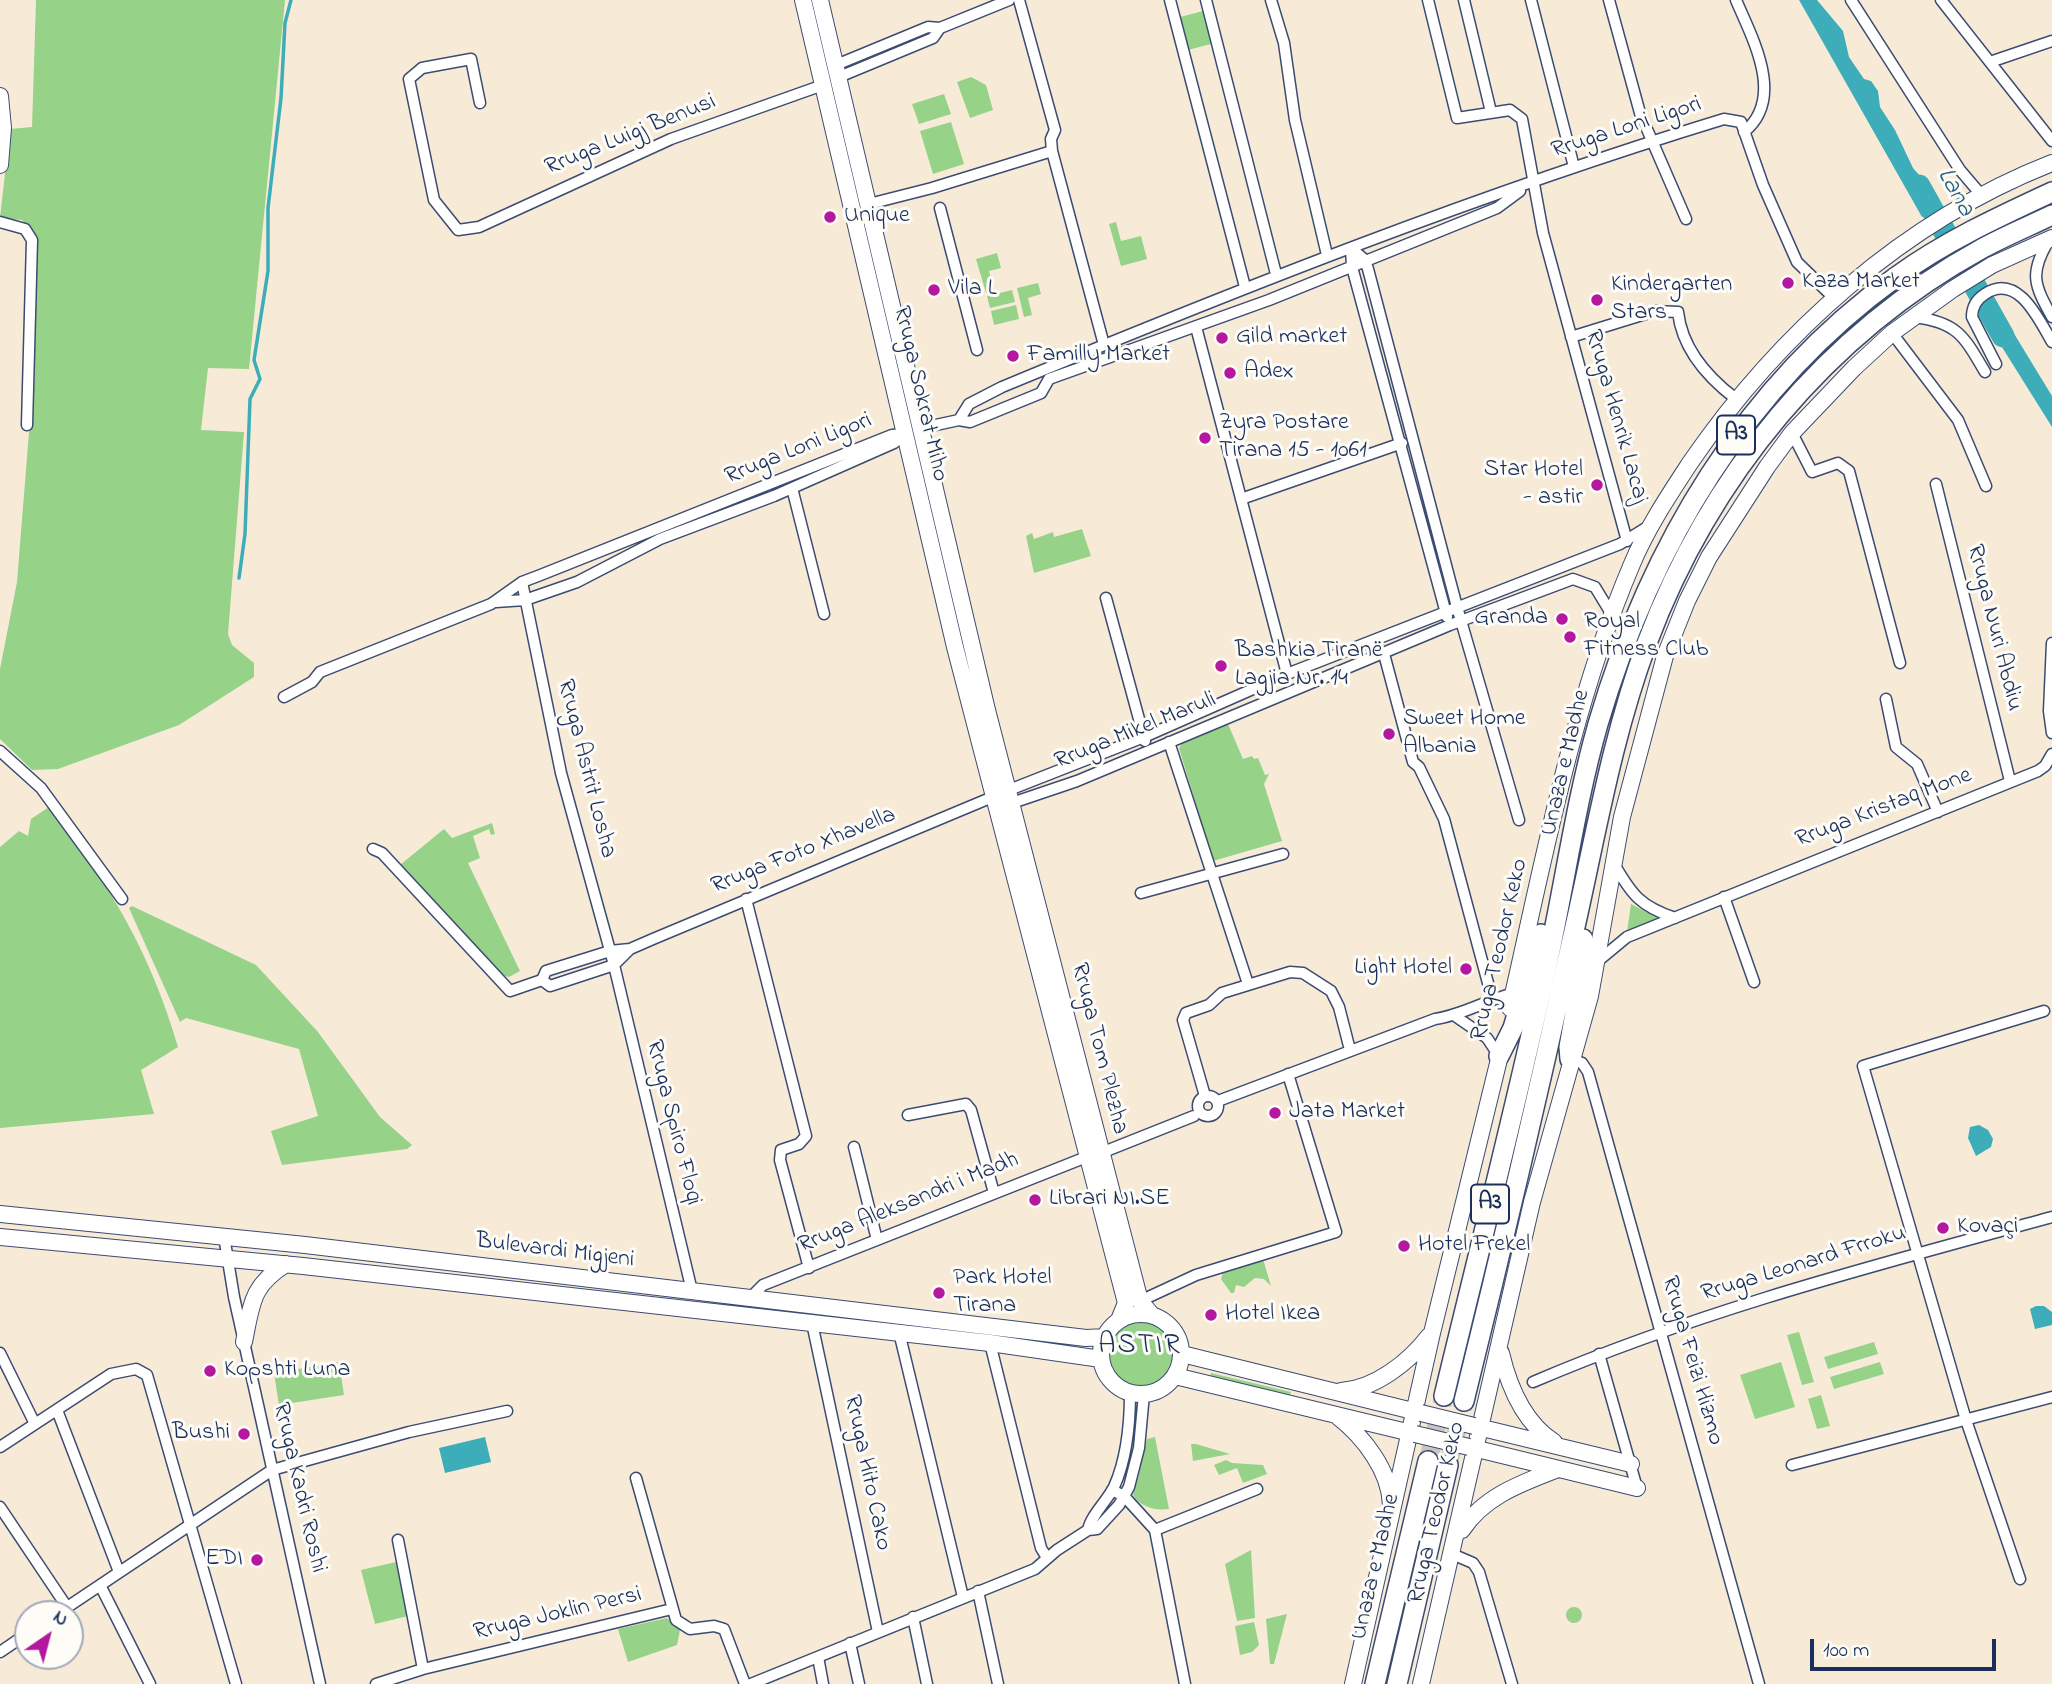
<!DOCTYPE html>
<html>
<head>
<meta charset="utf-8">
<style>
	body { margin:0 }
	#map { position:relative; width:2052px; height:1684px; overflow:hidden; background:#f7ebd8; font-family:"Indie Flower",sans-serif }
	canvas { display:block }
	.north { position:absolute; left:14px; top:1600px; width:70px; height:70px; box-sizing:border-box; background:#fdfcf7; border:2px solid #a3aaba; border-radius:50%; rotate:35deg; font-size:19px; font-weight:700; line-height:28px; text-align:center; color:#1b2f5e }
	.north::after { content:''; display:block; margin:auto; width:24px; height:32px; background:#b5179e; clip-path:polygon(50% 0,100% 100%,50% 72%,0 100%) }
	.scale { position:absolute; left:1810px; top:1639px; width:186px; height:32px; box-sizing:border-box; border:4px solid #1b2f5e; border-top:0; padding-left:9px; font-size:21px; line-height:24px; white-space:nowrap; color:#1b2f5e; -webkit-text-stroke:5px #fdfcf7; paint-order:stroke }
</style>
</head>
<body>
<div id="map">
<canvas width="2052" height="1684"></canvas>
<div class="north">N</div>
<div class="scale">100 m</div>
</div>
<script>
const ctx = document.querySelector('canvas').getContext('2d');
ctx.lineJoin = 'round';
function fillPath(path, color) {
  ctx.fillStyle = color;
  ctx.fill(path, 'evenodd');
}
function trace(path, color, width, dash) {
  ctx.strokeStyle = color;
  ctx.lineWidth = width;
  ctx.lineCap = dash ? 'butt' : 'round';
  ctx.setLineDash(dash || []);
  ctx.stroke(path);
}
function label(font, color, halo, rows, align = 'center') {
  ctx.font = font + ' "Indie Flower",sans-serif';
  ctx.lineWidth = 6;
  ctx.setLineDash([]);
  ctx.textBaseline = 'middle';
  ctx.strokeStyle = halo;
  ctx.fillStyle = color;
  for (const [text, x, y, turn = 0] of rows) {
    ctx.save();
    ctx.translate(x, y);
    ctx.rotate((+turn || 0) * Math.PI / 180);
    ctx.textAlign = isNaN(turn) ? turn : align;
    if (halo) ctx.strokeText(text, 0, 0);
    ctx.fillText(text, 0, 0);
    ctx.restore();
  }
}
fillPath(new Path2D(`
	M36 0H285L249 369 208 368 201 430 244 432 228 634 232 645 254 663V677L179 725 58 769 32 770 0 739V669L17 582 29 432 32 230 22 220 0 218 10 129 32 127Z
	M1203 11 1211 44 1188 50 1180 17Z
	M971 77 986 85 993 110 970 118 957 82Z
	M944 94 951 114 919 124 912 104Z
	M951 122 964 164 933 174 920 131Z
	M1116 222 1121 241 1141 236 1147 259 1121 266 1109 224Z
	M997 253 1001 268 989 271 994 290 986 293 976 259Z
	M1038 283 1041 294 1028 298 1032 315 1024 317 1017 288Z
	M1012 290 1015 302 990 308 987 296Z
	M1016 305 1019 319 994 325 991 311Z
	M1082 529 1091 556 1034 573 1026 536 1032 533 1034 539 1053 532 1054 537Z
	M1228 724 1243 759 1252 756 1254 759 1258 758 1265 775 1269 774 1264 784 1282 841 1213 861 1179 748 1182 743Z
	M49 807C110 885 150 951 178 1047L141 1070 154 1114 0 1128V847L19 831 28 836 31 819Z
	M492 823 495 834 491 835 489 829 473 836 480 858 468 863 520 971 509 977 497 974 400 865 444 829 452 838Z
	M1631 904 1662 920 1627 932Z
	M132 906 256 965 318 1032 380 1117 412 1145 407 1149 282 1165 271 1131 318 1116 299 1049 186 1018 180 1022 129 908Z
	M1263 1259 1271 1286 1264 1279 1255 1278 1244 1287 1236 1285 1234 1293H1231L1221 1279 1223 1273Z
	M1108 1355a33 33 0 1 1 66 0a33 33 0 1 1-66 0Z
	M1799 1332 1814 1382 1802 1385 1787 1335Z
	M1874 1342 1878 1354 1828 1369 1824 1357Z
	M339 1362 344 1395 279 1405 274 1373Z
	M1781 1362 1795 1407 1755 1419 1740 1375Z
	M1880 1362 1884 1374 1834 1389 1830 1377Z
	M1211 1373 1291 1392 1289 1397 1210 1378Z
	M1821 1395 1830 1426 1817 1429 1808 1399Z
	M1155 1437 1169 1509C1156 1511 1140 1507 1133 1495L1147 1439Z
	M1191 1444H1196L1230 1454 1193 1461Z
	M1226 1460 1232 1463 1263 1465 1267 1474 1243 1483 1237 1468 1219 1475 1214 1465Z
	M1251 1550 1255 1618 1237 1621 1225 1564Z
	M396 1562 408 1616 375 1624 361 1570Z
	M1566 1615a8 8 0 1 1 16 0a8 8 0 1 1-16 0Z
	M1287 1614 1274 1664H1270L1266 1619Z
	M667 1618 680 1630 677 1645 628 1662 618 1629Z
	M1254 1622 1259 1645 1252 1652 1240 1655 1235 1626Z`), '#96d388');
fillPath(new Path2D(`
	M1799 0H1817L1843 31 1849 57 1864 79 1871 81 1878 91 1880 107 1895 130 1913 168 1932 190 1938 209 1922 217Z
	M1996 304 2052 396V427L1980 312Z
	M1979 1125 1988 1130 1993 1139 1991 1147 1976 1156 1968 1138 1970 1127Z
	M2036 1306H2044L2052 1312V1325L2035 1329 2030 1309Z
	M485 1437 491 1462 445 1473 439 1448Z`), '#3dadb9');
trace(new Path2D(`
	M239 578 245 534 250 399 260 379 254 360 268 271V208L281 98 285 23 291 0`), '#3dadb9', 3.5);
trace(new Path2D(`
	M1919 186 2003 336`), '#3dadb9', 23);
trace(new Path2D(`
	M1428 1461 1444 1396
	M1448 1465 1464 1401`), '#cbc5c0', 19, [19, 10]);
const street = new Path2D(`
	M1019 0 1055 130 1051 139 1052 151 1104 345
	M1170 0 1245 287
	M1206 0 1276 274
	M1271 0 1284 43 1295 120 1327 255
	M1428 0 1457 118 1510 110 1522 119 1543 233 1627 541
	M1464 0 1491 112
	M1531 0 1574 167
	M1609 0 1640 113 1686 219
	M1736 0C1752 38 1786 98 1744 132
	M1851 0 1960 170 1983 197
	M1941 0 2052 141
	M1990 62 2052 41
	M836 65 928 27 940 28 1009 0
	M839 77 933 38 940 28
	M480 103 471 59 422 68 409 79 434 200 458 230 479 227 671 139 823 85
	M869 204 932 188 1052 151
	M940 208 977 350
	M0 222 25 229 32 240 27 425
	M2049 240C2029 273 2034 285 2052 317
	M1351 248 1365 260 1368 269 1457 607 1519 820
	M1351 248 1352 267 1447 617
	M1914 317C1957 322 1964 336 1985 372
	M1196 327 1287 674
	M1892 333 1958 420 1986 486
	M1571 337 1655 311 1678 312C1682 348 1707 377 1736 399
	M1996 364 1972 317C1972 307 1977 299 1985 294 2018 272 2039 320 2052 342
	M959 420 969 404 1002 387C1239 289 1478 194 1724 119L1741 122 1763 185 1797 262 1834 298
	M922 428 959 420 970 422 1041 393 1049 379 1269 300 1497 208 1520 191
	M1792 433 1812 472 1838 463 1849 471 1900 663
	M1936 484 2010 781
	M792 488 824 614
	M1241 499 1402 443
	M522 582 561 773 614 965 692 1291
	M1106 598 1145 741
	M496 602 525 600 577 582 660 539 774 496 894 443 904 434
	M2052 643 2049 711 2052 733
	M1384 654 1413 762 1419 767 1444 819 1492 998
	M284 697 312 682 320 672 491 604 522 582 538 576 892 435 904 434
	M1886 699 1896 747 1917 764 1938 812
	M1169 742 1248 984
	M0 751 41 788 122 899
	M1009 790 1144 737 1287 674 1620 544 1649 526
	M1012 803 1077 781 1450 625 1573 579 1595 587 1612 615
	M373 849 382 853 510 991 542 980
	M1614 864C1632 895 1640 906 1675 918
	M1141 893 1283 854
	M1724 897 1754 982
	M746 899 806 1136 799 1144 781 1150 780 1160 809 1268
	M630 949 610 951 546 971 542 980 550 986 614 965 630 949 653 939 995 796
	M1598 961 1627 937 2038 771 2045 766 2052 754
	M1455 1016 1487 1038 1499 1056
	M1570 1059 1582 1063 1588 1072 1759 1684
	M1198 1106a10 10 0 1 1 20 0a10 10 0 1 1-20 0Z
	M1205 1096 1183 1020 1186 1013 1209 1005 1222 993 1290 972 1303 973 1331 991 1339 1007 1350 1050
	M1218 1101 1435 1019C1463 1015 1486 1000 1514 993
	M908 1115 966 1104 971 1110 994 1193
	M854 1147 877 1240
	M1101 1153 1194 1116
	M224 1236 234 1297 320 1684
	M750 1298 763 1285 1089 1156
	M1140 1301 1196 1275 1336 1232 1288 1074
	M812 1323 878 1632
	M899 1332 963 1597
	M990 1343 1041 1548 1047 1558
	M0 1353 35 1424
	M1599 1354 1637 1488
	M1533 1382C1701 1310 1876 1265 2052 1217
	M57 1410 119 1572
	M0 1447 111 1374 136 1369 147 1375 236 1684
	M1792 1465 2052 1397
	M636 1478 676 1620 690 1629 714 1626 724 1629 745 1684
	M1112 1490 1124 1496 1155 1530 1185 1684
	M0 1507 67 1607
	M1088 1530C1091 1515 1107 1501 1114 1487 1127 1458 1130 1424 1130 1393
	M1155 1530 1257 1489
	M398 1540 423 1669
	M1452 1554 1473 1563 1479 1572 1512 1684
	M2020 1579 1966 1420 1863 1066 2044 1011
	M100 1585 150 1684
	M978 1591 998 1684
	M57 1614 272 1470 409 1432 507 1411
	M913 1617 927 1684
	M850 1643 859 1684
	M0 1652 28 1633
	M818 1657 823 1684
	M376 1684 423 1669 672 1609
	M751 1684 1035 1569 1057 1550 1088 1530 1097 1529 1119 1505 1129 1487 1139 1448 1144 1394`);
const secondary = new Path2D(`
	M803 0 955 647 1126 1303 1119 1320
	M820 0 987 710 1140 1301 1152 1315
	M0 96 3 128 0 165
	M1510 1008C1544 859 1572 705 1632 564 1647 528 1669 495 1690 463 1779 333 1904 221 2052 163
	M0 1214 305 1245 1086 1338 1105 1337
	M0 1237 303 1266 990 1343 1101 1359
	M1101 1354a40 40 0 1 1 80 0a40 40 0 1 1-80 0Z
	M244 1342C252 1303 251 1286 286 1264
	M1501 1353C1509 1387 1523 1422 1554 1442
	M1182 1354 1421 1413
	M1175 1376 1415 1434
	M1341 1391C1375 1389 1409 1362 1429 1336
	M1337 1416C1364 1437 1390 1471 1391 1505
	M1474 1426 1631 1464
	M1469 1447 1637 1488
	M1462 1530C1484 1496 1522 1483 1558 1469
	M1353 1684 1432 1333 1502 1047
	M1421 1684 1532 1202 1590 996 1622 817 1665 656 1687 601 1709 557 1767 467 1792 433 1854 368 1892 333 1953 289 1992 265 2052 238`);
const highway = new Path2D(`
	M1499 1056 1513 1028 1541 934
	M1570 1059 1569 1047 1578 997 1583 939
	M1444 1396C1479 1251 1516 1106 1548 960 1565 882 1576 801 1598 724 1650 547 1745 386 1896 277 1944 242 1998 217 2052 192
	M1464 1401C1502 1248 1538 1094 1572 940 1595 840 1611 739 1647 643 1709 477 1826 334 1983 248 2005 236 2029 226 2052 215
	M1375 1684 1428 1461
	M1397 1684 1448 1465`);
trace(street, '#3c4b70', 13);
trace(secondary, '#3c4b70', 18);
trace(highway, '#3c4b70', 22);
trace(street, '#fff', 10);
trace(secondary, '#fff', 16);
trace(highway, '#fff', 19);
const secondaryBridge = new Path2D(`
	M1421 1413 1474 1426
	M1415 1434 1469 1447`);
trace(secondaryBridge, '#3c4b70', 18, []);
trace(secondaryBridge, '#fff', 16);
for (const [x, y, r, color] of [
	[830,217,7,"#b5179e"],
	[1788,283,7,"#b5179e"],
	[934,290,7,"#b5179e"],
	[1597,300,7,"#b5179e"],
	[1222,338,7,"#b5179e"],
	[1013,356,7,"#b5179e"],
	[1230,373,7,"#b5179e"],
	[1205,438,7,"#b5179e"],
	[1597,485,7,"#b5179e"],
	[1562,619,7,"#b5179e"],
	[1570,637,7,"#b5179e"],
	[1221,666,7,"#b5179e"],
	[1389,734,7,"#b5179e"],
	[1466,969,7,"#b5179e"],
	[1275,1113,7,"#b5179e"],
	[1035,1200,7,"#b5179e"],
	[1943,1228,7,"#b5179e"],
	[1404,1246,7,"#b5179e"],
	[939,1293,7,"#b5179e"],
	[1211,1315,7,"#b5179e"],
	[210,1371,7,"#b5179e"],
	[244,1434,7,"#b5179e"],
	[257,1560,7,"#b5179e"]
]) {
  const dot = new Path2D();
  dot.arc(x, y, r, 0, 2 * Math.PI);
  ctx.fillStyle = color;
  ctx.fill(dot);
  trace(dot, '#fdfcf7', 2.5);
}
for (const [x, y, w] of [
	[1736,435,38],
	[1490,1204,38]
]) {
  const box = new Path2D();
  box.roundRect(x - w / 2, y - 19.5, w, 39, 5);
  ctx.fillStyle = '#fdfcf7';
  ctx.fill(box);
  trace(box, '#1b2f5e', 2);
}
label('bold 23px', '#1b2f5e', null, [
	["A3",1736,435],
	["A3",1490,1204]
]);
label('24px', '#1b2f5e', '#fdfcf7', [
	["Rruga Loni Ligori",1627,129,-18],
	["Rruga Luigj Benusi",631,136,-22],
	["Rruga Sokrat Miho",919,394,77],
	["Rruga Henrik Lacaj",1615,417,74],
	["Rruga Loni Ligori",799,450,-22],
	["Rruga Nuri Abdiu",1993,628,76],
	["Rruga Mikel Maruli",1136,732,-22],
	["Unaza e Madhe",1567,763,-77],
	["Rruga Astrit Losha",585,769,76],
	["Rruga Kristaq Mone",1884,809,-21],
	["Rruga Foto Xhavella",804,852,-22],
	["Rruga Teodor Keko",1501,950,-77],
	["Rruga Tom Plezha",1098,1049,76],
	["Rruga Spiro Floqi",672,1123,76],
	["Rruga Aleksandri i Madh",909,1204,-22],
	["Bulevardi Migjeni",555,1252,7],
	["Rruga Leonard Frroku",1804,1265,-17],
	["Rruga Feizi Hizmo",1691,1361,74],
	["Rruga Hito Cako",866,1473,78],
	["Rruga Kadri Roshi",298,1488,77],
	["Rruga Teodor Keko",1438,1513,-77],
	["Unaza e Madhe",1377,1567,-77],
	["Rruga Joklin Persi",558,1615,-13]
]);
label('24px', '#1b2f5e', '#fdfcf7', [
	["Unique",844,217],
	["Kaza Market",1802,283],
	["Kindergarten",1611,286],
	["Stars",1611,314],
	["Vila L",948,290],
	["Gild market",1236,338],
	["Familly Market",1027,356],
	["Adex",1244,373],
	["Zyra Postare",1219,424],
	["Tirana 15 - 1061",1219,452],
	["Star Hotel",1583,471,"right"],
	["- astir",1583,499,"right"],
	["Granda",1548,619,"right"],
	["Royal",1584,623],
	["Fitness Club",1584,651],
	["Bashkia Tiranë",1235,652],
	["Lagjia Nr. 14",1235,680],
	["Sweet Home",1403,720],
	["Albania",1403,748],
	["Light Hotel",1452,969,"right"],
	["Jata Market",1289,1113],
	["Librari NI.SE",1049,1200],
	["Kovaçi",1957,1228],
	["Hotel Frekel",1418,1246],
	["Park Hotel",953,1279],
	["Tirana",953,1307],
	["Hotel Ikea",1225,1315],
	["Kopshti Luna",224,1371],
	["Bushi",230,1434,"right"],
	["EDI",243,1560,"right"]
], 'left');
label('italic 26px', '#296182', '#fdfcf7', [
	["Lana",1954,193,61]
]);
ctx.letterSpacing = '2px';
label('28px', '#1b2f5e', '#fdfcf7', [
	["ASTIR",1140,1347]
]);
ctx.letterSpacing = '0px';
</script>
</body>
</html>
